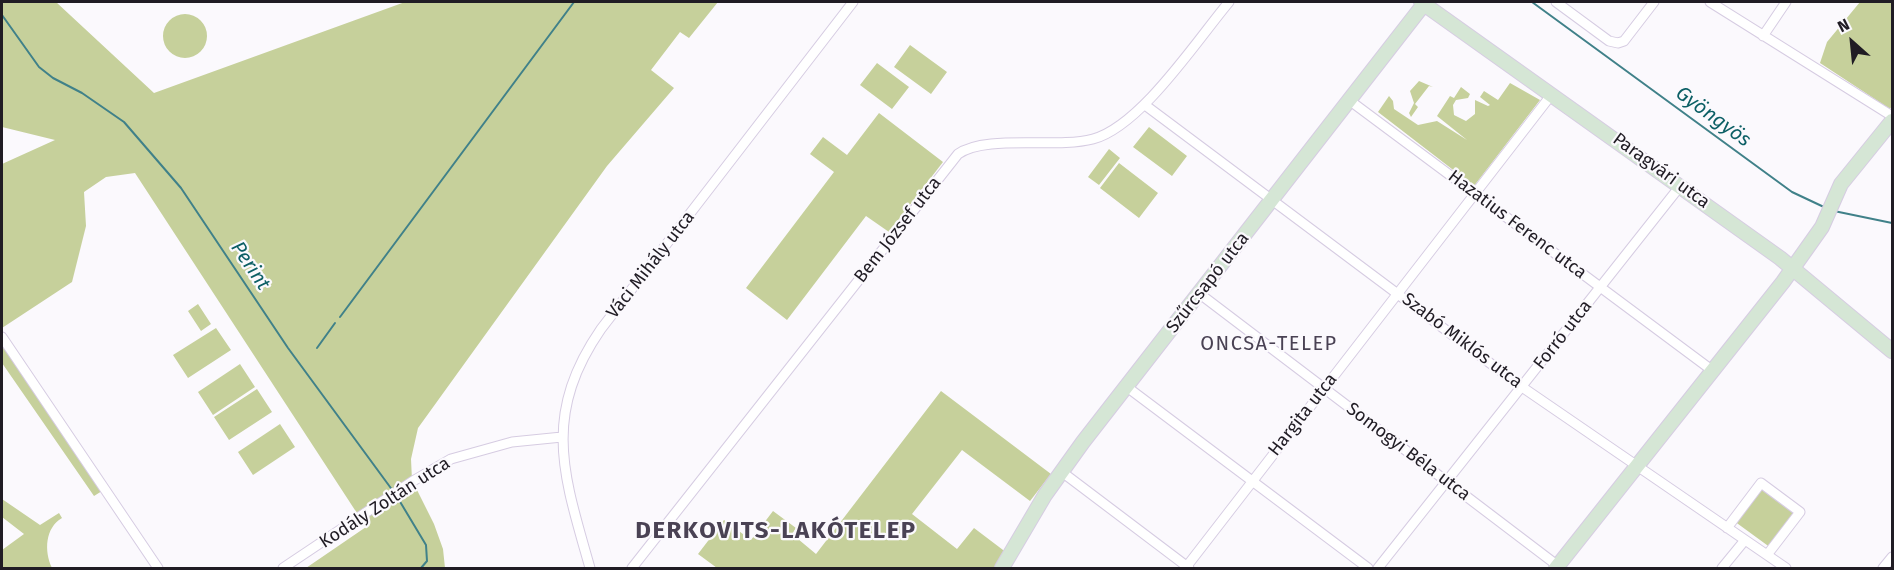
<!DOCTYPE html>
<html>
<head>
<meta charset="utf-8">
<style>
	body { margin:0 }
	#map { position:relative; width:1894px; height:570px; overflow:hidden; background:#fbf9fd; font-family:"Fira Sans",sans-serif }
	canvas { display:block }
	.frame { position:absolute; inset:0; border:3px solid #201c24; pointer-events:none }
	.north { position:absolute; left:1822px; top:12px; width:60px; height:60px; -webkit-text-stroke:4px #fbf9fd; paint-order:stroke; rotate:333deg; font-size:16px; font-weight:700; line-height:24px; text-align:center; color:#201c24 }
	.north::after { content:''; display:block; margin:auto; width:21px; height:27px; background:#201c24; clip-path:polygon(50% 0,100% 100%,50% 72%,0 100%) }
</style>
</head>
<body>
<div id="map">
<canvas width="1894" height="570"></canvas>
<div class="frame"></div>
<div class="north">N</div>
</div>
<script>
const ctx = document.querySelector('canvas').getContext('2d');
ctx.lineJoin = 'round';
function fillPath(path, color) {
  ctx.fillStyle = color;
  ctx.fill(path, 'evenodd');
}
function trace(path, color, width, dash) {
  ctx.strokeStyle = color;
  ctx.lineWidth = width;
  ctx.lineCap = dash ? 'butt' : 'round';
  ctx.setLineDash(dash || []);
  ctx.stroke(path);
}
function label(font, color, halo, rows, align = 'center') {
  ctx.font = font + ' "Fira Sans",sans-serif';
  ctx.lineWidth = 4.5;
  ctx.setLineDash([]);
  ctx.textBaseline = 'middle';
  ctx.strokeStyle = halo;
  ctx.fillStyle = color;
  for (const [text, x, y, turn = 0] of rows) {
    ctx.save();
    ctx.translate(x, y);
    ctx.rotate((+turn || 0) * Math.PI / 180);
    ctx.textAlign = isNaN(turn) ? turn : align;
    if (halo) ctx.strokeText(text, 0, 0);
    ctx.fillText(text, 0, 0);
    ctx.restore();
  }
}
fillPath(new Path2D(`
	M2 2H56L154 93 405 2H718L689 38 680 32 651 70 674 88 607 166 418 428 411 459 412 480 434 524 443 549 445 568H306L366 527 135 173 106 177 84 192 86 226 72 282 2 328V164L55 140 2 127Z
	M1860 2H1892V106L1890 109 1820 63 1827 42Z
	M163 36a22 22 0 1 1 44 0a22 22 0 1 1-44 0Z
	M910 45 947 72 931 94 894 67Z
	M877 63 909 87 892 109 860 85Z
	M1419 81 1433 87 1429 86 1415 104 1418 107 1411 117 1409 113 1414 103 1410 91Z
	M1510 83 1540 100 1474 186 1378 112 1389 96 1393 101 1394 109 1418 125 1437 121 1467 140 1437 116 1450 96 1454 98 1461 87 1470 94 1468 98 1456 100 1453 105 1454 115 1466 121 1475 114V100L1488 106 1490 105 1480 97 1484 91 1498 100Z
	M879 113 943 162 889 232 866 216 787 320 746 288 834 172 810 154 823 137 847 155Z
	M1149 127 1187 156 1172 176 1133 147Z
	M1109 149 1120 158 1099 185 1088 177Z
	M1119 163 1158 193 1139 218 1100 188Z
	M198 304 211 324 201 331 188 311Z
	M216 328 231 350 188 378 173 355Z
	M2 344 102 491 94 496 2 363Z
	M240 364 255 387 213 415 198 392Z
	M257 389 272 412 229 440 214 417Z
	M941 391 1051 474 1030 501 962 450 912 514 957 549 974 528 1007 553 995 568H717L698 554 724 520 751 540 773 511 796 528 792 534 816 554Z
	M280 424 295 447 253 475 238 452Z
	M1761 484 1798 511 1771 548 1734 521Z
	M2 499 40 525 59 513 62 518C45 528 44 551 52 568H2V550L24 534 2 517Z`), '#c6d09b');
trace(new Path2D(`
	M1532 2 1792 192 1826 208
	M2 15 39 67 53 78 82 93 124 122 181 188 288 348 393 491
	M1834 211 1892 223
	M340 317 574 2
	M317 348 335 323
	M396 495 426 545 427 561 421 568`), '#408189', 2);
const street = new Path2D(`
	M1556 2 1609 41 1618 43 1624 41 1654 2
	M1710 2 1892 116
	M1763 36 1786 2
	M1349 100 1713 371
	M1145 105 1522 387 1786 568
	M1200 294 1558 566
	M2 337 158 568
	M1127 387 1368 568
	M1062 472 1189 568
	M1727 528 1761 483 1800 512 1767 555
	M1187 566 1552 94
	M283 568 413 481 451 459 512 442 562 437
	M590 568C564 476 541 416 601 329L853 2
	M632 568 958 154C986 134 1055 149 1093 139 1141 126 1197 40 1229 2
	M1378 568 1681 185
	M1722 568 1745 540
	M1883 568 1892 557`);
const secondary = new Path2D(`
	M1421 2 1780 258 1892 351
	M1002 568 1045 495 1083 442 1424 4
	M1556 568 1783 282 1822 227 1841 184 1892 121`);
trace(street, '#d6cce2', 11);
trace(secondary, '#d6cce2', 16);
trace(street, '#fff', 9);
trace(secondary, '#d5e6d5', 14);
label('18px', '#201c24', '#fbf9fd', [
	["Paragvári utca",1661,171,36],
	["Hazatius Ferenc utca",1517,225,37],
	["Bem József utca",898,230,-52],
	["Váci Mihály utca",651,265,-52],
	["Szűrcsapó utca",1208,283,-52],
	["Forró utca",1563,335,-52],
	["Szabó Miklós utca",1462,341,37],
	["Hargita utca",1303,415,-52],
	["Somogyi Béla utca",1408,452,37],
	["Kodály Zoltán utca",385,503,-33]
]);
label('italic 20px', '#0c5f65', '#fbf9fd', [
	["Gyöngyös",1713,117,36],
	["Perint",250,266,56]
]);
ctx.letterSpacing = '1.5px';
label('20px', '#4a4254', '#fbf9fd', [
	["ONCSA-TELEP",1269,344]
]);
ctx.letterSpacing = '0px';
ctx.letterSpacing = '1.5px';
label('bold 24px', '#4a4254', '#fbf9fd', [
	["DERKOVITS-LAKÓTELEP",776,531]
]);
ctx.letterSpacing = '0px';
</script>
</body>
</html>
